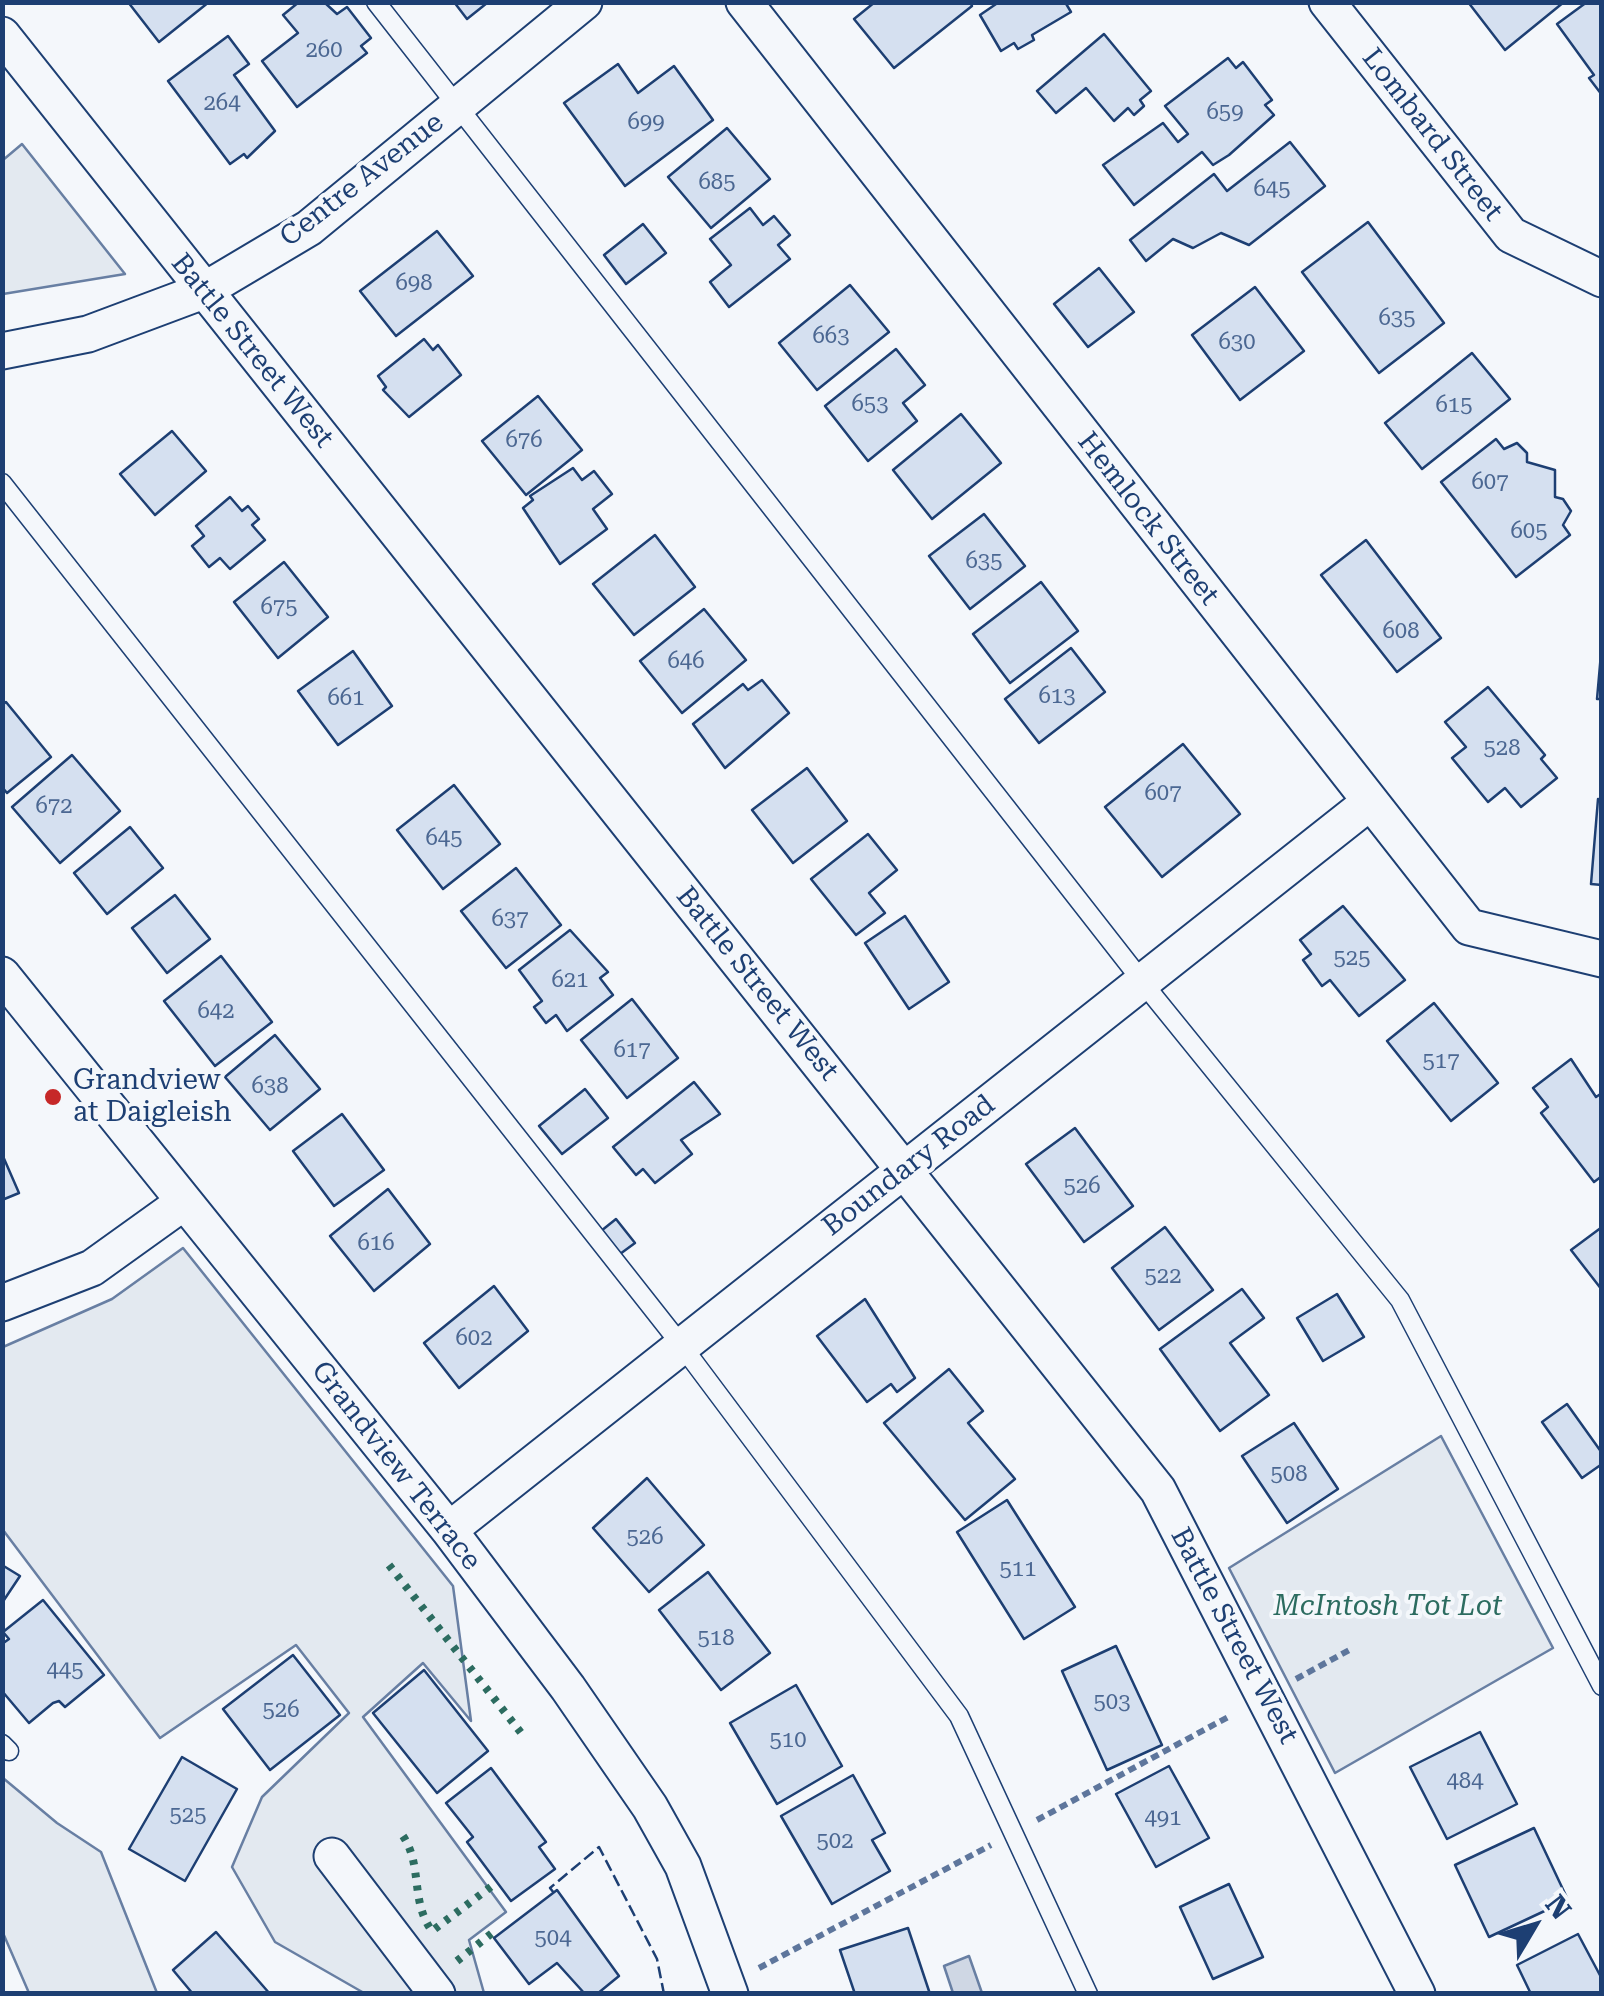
<!DOCTYPE html>
<html>
<head>
<meta charset="utf-8">
<style>
	body { margin:0 }
	#map { position:relative; width:1604px; height:1996px; overflow:hidden; background:#f4f7fb; font-family:"Roboto Serif",serif }
	canvas { display:block }
	.frame { position:absolute; inset:0; border:5px solid #1d3f73; pointer-events:none }
	.north { position:absolute; left:1484px; top:1876px; width:100px; height:100px; -webkit-text-stroke:8px #f4f7fb; paint-order:stroke; rotate:52deg; font-size:28px; font-weight:700; line-height:40px; text-align:center; color:#1d3f73 }
	.north::after { content:''; display:block; margin:auto; width:35px; height:45px; background:#1d3f73; clip-path:polygon(50% 0,100% 100%,50% 72%,0 100%) }
</style>
</head>
<body>
<div id="map">
<canvas width="1604" height="1996"></canvas>
<div class="frame"></div>
<div class="north">N</div>
</div>
<script>
const ctx = document.querySelector('canvas').getContext('2d');
ctx.lineJoin = 'round';
function fillPath(path, color) {
  ctx.fillStyle = color;
  ctx.fill(path, 'evenodd');
}
function trace(path, color, width, dash) {
  ctx.strokeStyle = color;
  ctx.lineWidth = width;
  ctx.lineCap = dash ? 'butt' : 'round';
  ctx.setLineDash(dash || []);
  ctx.stroke(path);
}
function label(font, color, halo, rows, align = 'center') {
  ctx.font = font + ' "Roboto Serif",serif';
  ctx.lineWidth = 8;
  ctx.setLineDash([]);
  ctx.textBaseline = 'middle';
  ctx.strokeStyle = halo;
  ctx.fillStyle = color;
  for (const [text, x, y, turn = 0] of rows) {
    ctx.save();
    ctx.translate(x, y);
    ctx.rotate((+turn || 0) * Math.PI / 180);
    ctx.textAlign = isNaN(turn) ? turn : align;
    if (halo) ctx.strokeText(text, 0, 0);
    ctx.fillText(text, 0, 0);
    ctx.restore();
  }
}
const green = new Path2D(`
	M22 144 125 274 3 294V160Z
	M183 1248 453 1586 471 1721 423 1663 363 1717 506 1912 469 1940 484 1993H364L275 1942 232 1867 262 1797 349 1713 296 1645 160 1738 3 1530V1347L112 1299Z
	M1441 1436 1553 1648 1335 1773 1229 1568Z
	M3 1778 57 1823 101 1852 157 1993H29L3 1933Z`);
fillPath(green, '#e3e9f0');
trace(green, '#687fa3', 2.5);
const water = new Path2D(`
	M969 1956 982 1993H953L944 1966Z`);
fillPath(water, '#cfd7e4');
trace(water, '#687fa3', 2.5);
const building = new Path2D(`
	M128 2H209L159 42Z
	M299 2H324L337 14 347 7 371 38 361 46 367 53 297 107 262 61 298 33 283 15Z
	M454 2H486L487 3 467 19Z
	M875 2H970L972 6 894 68 854 19Z
	M1065 2 1071 12 1032 35 1034 40 1018 49 1014 43 1001 51 980 15 999 2Z
	M1468 2H1564L1505 50Z
	M1587 2H1602V95L1589 78 1594 75 1557 24Z
	M1104 34 1151 91 1140 100 1144 106 1134 115 1128 108 1114 121 1086 88 1056 113 1037 91Z
	M228 36 249 64 234 75 275 131 247 158 244 154 230 164 168 81Z
	M1228 58 1236 68 1243 62 1272 100 1265 105 1274 115 1229 155 1213 165 1202 152 1134 205 1103 165 1163 123 1178 142 1188 134 1165 106Z
	M618 64 638 93 674 66 713 120 625 186 564 103Z
	M727 128 770 179 711 228 668 177Z
	M1290 142 1325 186 1249 245 1221 233 1193 248 1173 239 1146 261 1130 240 1214 174 1227 191Z
	M750 208 763 225 774 216 790 235 778 245 790 259 729 307 710 282 731 265 710 239Z
	M1368 222 1444 323 1379 373 1302 272Z
	M643 224 666 253 626 284 604 255Z
	M437 231 473 276 396 336 360 291Z
	M1099 268 1134 312 1088 347 1054 304Z
	M850 285 889 332 817 390 779 343Z
	M1255 287 1304 351 1240 400 1192 335Z
	M424 339 433 350 438 345 461 375 409 417 383 390 386 387 378 376Z
	M896 349 925 385 903 403 917 421 868 461 825 406Z
	M1472 353 1510 399 1422 469 1385 423Z
	M538 396 582 450 526 495 482 441Z
	M961 414 1001 463 932 519 893 470Z
	M172 431 206 471 155 515 120 474Z
	M1496 439 1504 449 1517 443 1527 453V462L1555 470V497L1563 499 1571 511 1563 525 1570 535 1516 577 1441 482Z
	M573 468 582 480 594 471 612 494 593 509 607 529 560 564 523 508 533 500 530 496Z
	M230 497 242 511 248 506 259 519 252 525 265 540 230 569 220 558 209 567 192 546 204 536 196 526Z
	M984 514 1025 566 970 609 929 556Z
	M655 535 695 587 634 635 593 584Z
	M1366 540 1441 638 1397 672 1321 575Z
	M284 562 328 617 278 658 234 602Z
	M1041 582 1078 631 1010 683 973 634Z
	M704 609 746 660 682 713 640 661Z
	M1602 642V699H1597Z
	M1071 648 1105 692 1039 743 1005 699Z
	M353 651 392 706 338 745 298 691Z
	M762 680 789 713 725 768 693 724 743 684 748 690Z
	M1488 687 1545 755 1541 759 1557 778 1521 807 1505 788 1488 802 1452 758 1466 747 1445 722Z
	M6 702 51 757 7 793 2 787V705Z
	M1183 744 1240 814 1162 877 1105 807Z
	M72 755 120 811 60 863 12 807Z
	M807 768 847 821 793 863 752 810Z
	M454 785 500 844 443 889 397 830Z
	M1598 799 1602 800V885L1591 884Z
	M130 827 163 868 107 914 74 873Z
	M868 834 897 870 869 893 885 913 856 935 811 879Z
	M516 868 561 925 506 968 461 911Z
	M175 895 210 939 167 973 132 928Z
	M1343 906 1405 980 1359 1016 1330 980 1322 986 1303 960 1311 954 1300 940Z
	M905 916 949 982 909 1009 865 943Z
	M570 930 608 972 600 978 613 995 567 1031 556 1015 546 1023 534 1007 542 1001 519 970Z
	M221 956 272 1022 215 1066 164 1001Z
	M632 999 678 1058 627 1098 581 1040Z
	M1434 1003 1498 1083 1451 1121 1387 1041Z
	M275 1035 320 1089 270 1130 225 1077Z
	M1571 1059 1596 1097 1602 1093V1176L1594 1182 1541 1113 1548 1107 1533 1088Z
	M694 1082 720 1114 681 1140 692 1154 655 1183 643 1169 636 1175 613 1147Z
	M585 1089 608 1118 562 1154 539 1126Z
	M342 1114 384 1170 334 1206 293 1151Z
	M1075 1128 1133 1206 1084 1242 1026 1164Z
	M2 1154 19 1193 2 1200Z
	M388 1189 430 1244 374 1291 330 1236Z
	M616 1219 635 1243 620 1254 601 1231Z
	M1165 1227 1213 1290 1159 1330 1112 1268Z
	M1602 1227V1290L1571 1250Z
	M494 1286 528 1331 459 1388 424 1343Z
	M1242 1289 1264 1318 1230 1343 1269 1395 1220 1431 1160 1349Z
	M1337 1294 1364 1337 1323 1361 1297 1318Z
	M865 1299 915 1378 897 1392 891 1384 867 1402 817 1336Z
	M949 1369 983 1411 968 1423 1015 1479 965 1520 884 1423Z
	M1567 1404 1602 1453V1464L1582 1478 1542 1422Z
	M1294 1423 1338 1489 1287 1523 1242 1456Z
	M647 1478 704 1545 649 1592 593 1528Z
	M1007 1500 1075 1607 1024 1639 957 1532Z
	M2 1565 20 1576 2 1603Z
	M708 1572 770 1653 721 1690 659 1610Z
	M43 1600 104 1675 65 1707 59 1701 53 1703 29 1723 2 1691V1644L9 1639 3 1632Z
	M1116 1646 1162 1745 1107 1770 1062 1671Z
	M293 1655 340 1715 270 1770 223 1709Z
	M424 1670 488 1751 437 1793 373 1713Z
	M796 1685 842 1766 777 1804 730 1723Z
	M1480 1732 1517 1804 1447 1839 1410 1767Z
	M182 1757 237 1789 185 1881 129 1849Z
	M1169 1766 1209 1838 1156 1867 1116 1794Z
	M491 1768 546 1842 539 1847 555 1869 511 1901 467 1842 473 1837 446 1803Z
	M853 1775 885 1833 872 1840 890 1871 832 1904 781 1816Z
	M1534 1828 1568 1900 1489 1937 1455 1865Z
	M1229 1884 1263 1957 1213 1979 1180 1907Z
	M557 1890 619 1976 597 1994H585L557 1963 529 1984 494 1938Z
	M908 1928 930 1994H855L840 1950Z
	M216 1932 270 1994H193L173 1970Z
	M1578 1934 1602 1979V1994H1531L1517 1965Z`);
fillPath(building, '#d5e0f0');
trace(building, '#1d3f73', 2.5);
const service = new Path2D(`
	M376 2 1156 999 1400 1300 1602 1686
	M2 483 682 1346 959 1716 1088 1994
	M2 1744 9 1751`);
const minor = new Path2D(`
	M744 2 1469 927 1602 959
	M1327 2 1511 235 1602 279
	M2 35 1158 1490 1417 1994
	M2 351 88 334 203 291 309 228 584 2
	M2 975 449 1530 568 1688 650 1807 683 1866 730 1994
	M2 1303 92 1268 184 1202
	M449 1530 1370 802
	M332 1856 437 1994`);
trace(service, '#1d3f73', 21);
trace(minor, '#1d3f73', 39);
trace(new Path2D(`
	M1296 1679 1353 1648
	M1037 1820 1230 1716
	M759 1968 991 1845`), '#5e769c', 6, [8, 5]);
trace(service, '#f4f7fb', 18);
trace(minor, '#f4f7fb', 35);
trace(new Path2D(`
	M389 1565 522 1734
	M403 1836C423 1866 410 1901 432 1931L492 1886
	M457 1961 496 1930`), '#2c6c60', 8, [5, 8]);
trace(new Path2D(`
	M554 1893 550 1888 599 1847 657 1959 664 1994`), '#1d3f73', 2.5, [12, 5]);
for (const [x, y, r, color] of [
	[53,1097,10,"#c62828"]
]) {
  const dot = new Path2D();
  dot.arc(x, y, r, 0, 2 * Math.PI);
  ctx.fillStyle = color;
  ctx.fill(dot);
  trace(dot, '#f4f7fb', 4);
}
label('22px', '#4b6792', null, [
	["260",324,51],
	["264",222,104],
	["659",1225,113],
	["699",646,123],
	["685",717,183],
	["645",1272,190],
	["698",414,284],
	["635",1397,319],
	["663",831,337],
	["630",1237,343],
	["653",870,405],
	["615",1454,406],
	["676",524,441],
	["607",1490,483],
	["605",1529,532],
	["635",984,562],
	["675",279,608],
	["608",1401,632],
	["646",686,662],
	["613",1057,697],
	["661",346,699],
	["528",1502,749],
	["607",1163,794],
	["672",54,807],
	["645",444,839],
	["637",510,920],
	["525",1352,959],
	["621",570,981],
	["642",216,1012],
	["617",632,1051],
	["517",1441,1062],
	["638",270,1087],
	["526",1082,1187],
	["616",376,1244],
	["522",1163,1277],
	["602",474,1339],
	["508",1289,1475],
	["526",645,1538],
	["511",1018,1570],
	["518",716,1639],
	["445",65,1671],
	["503",1112,1703],
	["526",281,1711],
	["510",788,1741],
	["484",1465,1782],
	["525",188,1816],
	["491",1163,1819],
	["502",835,1842],
	["504",553,1939]
]);
label('28px', '#1d3f73', '#f4f7fb', [
	["Lombard Street",1432,135,52],
	["Centre Avenue",362,180,-38],
	["Battle Street West",252,351,51],
	["Hemlock Street",1148,519,52],
	["Battle Street West",757,984,51],
	["Boundary Road",909,1166,-38],
	["Grandview Terrace",396,1466,52],
	["Battle Street West",1234,1636,62]
]);
label('28px', '#1d3f73', '#f4f7fb', [
	["Grandview",73,1081],
	["at Daigleish",73,1113]
], 'left');
label('italic 28px', '#2c6c60', '#f4f7fb', [
	["McIntosh Tot Lot",1388,1607]
]);
</script>
</body>
</html>
